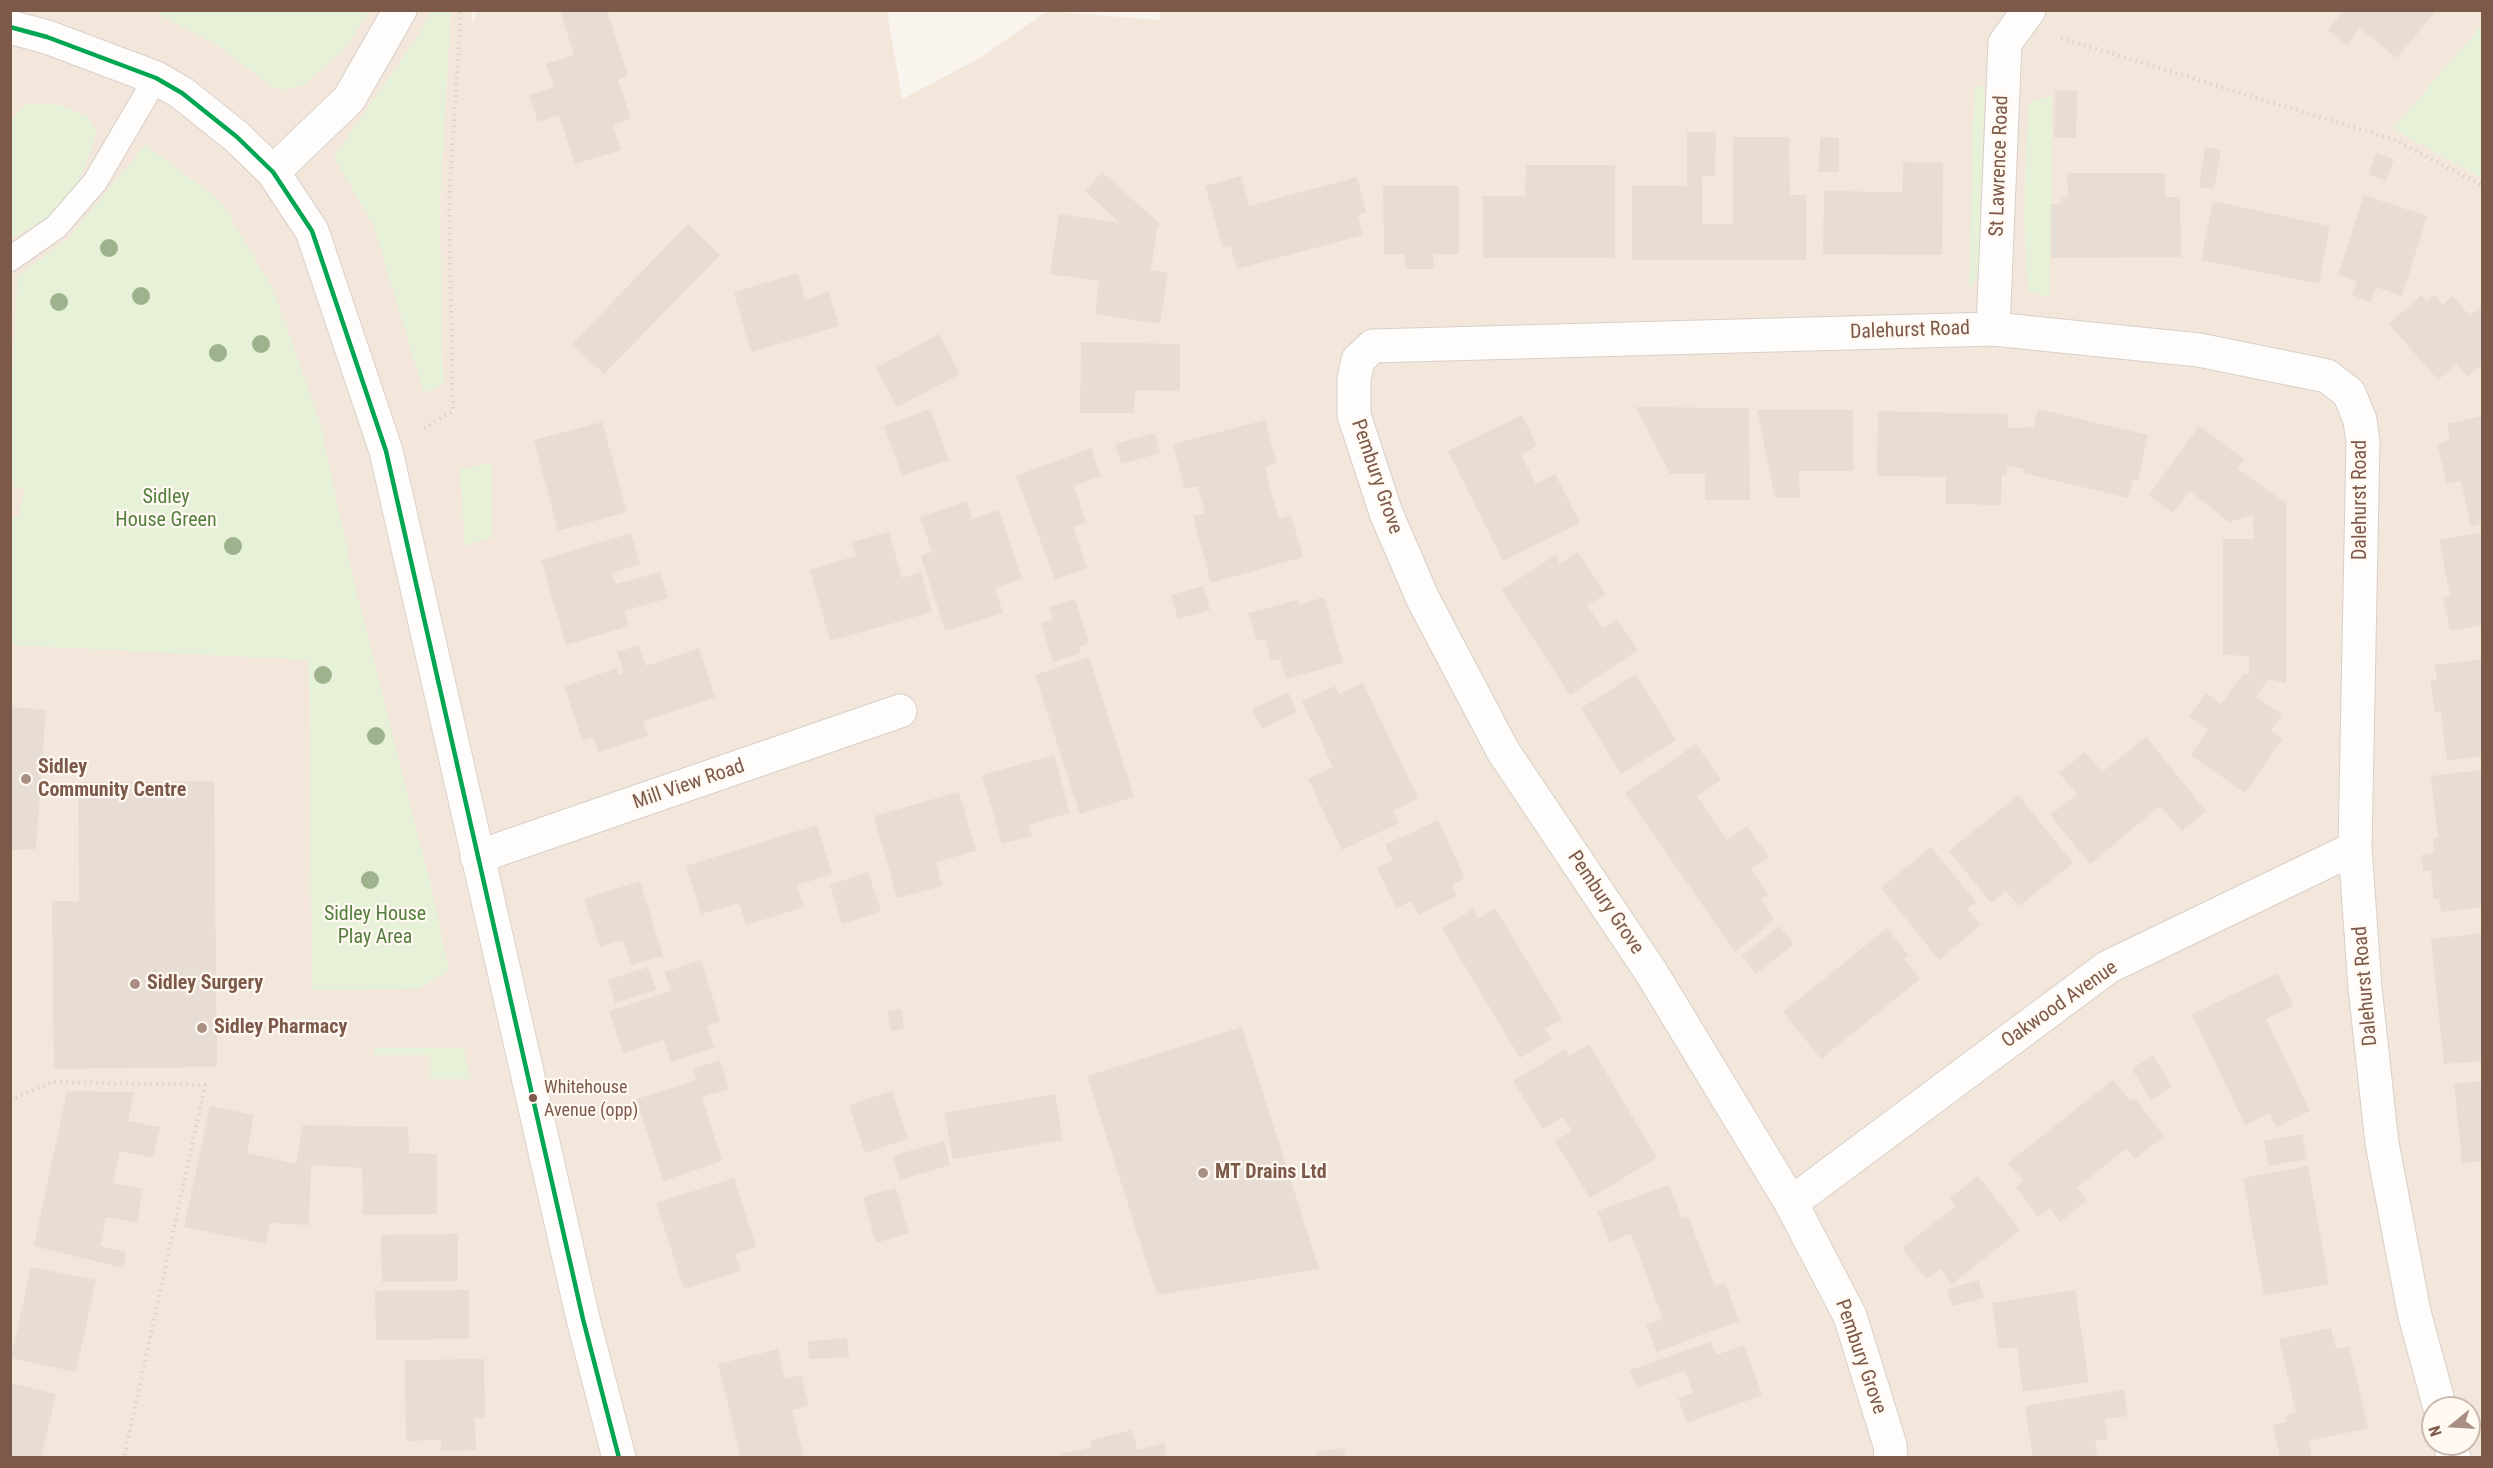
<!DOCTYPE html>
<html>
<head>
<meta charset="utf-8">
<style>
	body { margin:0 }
	#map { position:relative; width:2493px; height:1468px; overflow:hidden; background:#faf4ee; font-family:"Roboto Condensed",sans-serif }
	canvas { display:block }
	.frame { position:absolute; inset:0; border:12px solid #7d5949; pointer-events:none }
	.north { position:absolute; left:2421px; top:1396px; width:60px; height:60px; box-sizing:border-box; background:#fff9f2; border:2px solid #cbb9ae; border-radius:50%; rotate:252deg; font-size:16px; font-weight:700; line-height:24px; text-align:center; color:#7d5949 }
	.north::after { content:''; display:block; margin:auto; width:21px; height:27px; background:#a98f83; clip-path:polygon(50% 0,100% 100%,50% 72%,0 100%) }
</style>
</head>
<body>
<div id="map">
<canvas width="2493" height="1468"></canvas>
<div class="frame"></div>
<div class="north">N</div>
</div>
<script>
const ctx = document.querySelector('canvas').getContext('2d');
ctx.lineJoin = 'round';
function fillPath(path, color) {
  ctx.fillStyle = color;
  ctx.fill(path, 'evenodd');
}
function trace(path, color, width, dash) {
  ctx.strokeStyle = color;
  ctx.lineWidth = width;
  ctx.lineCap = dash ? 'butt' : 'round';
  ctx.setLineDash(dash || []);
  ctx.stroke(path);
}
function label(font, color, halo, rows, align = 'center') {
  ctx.font = font + ' "Roboto Condensed",sans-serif';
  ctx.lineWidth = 4.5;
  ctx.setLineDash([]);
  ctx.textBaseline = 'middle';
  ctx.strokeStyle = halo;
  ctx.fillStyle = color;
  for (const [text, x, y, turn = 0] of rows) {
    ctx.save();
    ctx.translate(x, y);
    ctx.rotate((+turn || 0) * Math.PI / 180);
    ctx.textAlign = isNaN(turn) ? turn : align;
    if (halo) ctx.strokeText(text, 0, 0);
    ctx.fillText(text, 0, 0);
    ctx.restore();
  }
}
fillPath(new Path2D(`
	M472 10V24L478 10 887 11 902 99 980 58 1047 11 1160 20V10L2482 11V1457L11 1458 10 33 20 11ZM2433 1408H2469V1444H2433Z`), '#f3e7db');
fillPath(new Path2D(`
	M153 11H369L346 48 305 84 290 89H275L220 47Z
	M430 11H451L440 203 443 384 424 393 374 227 334 157 421 31Z
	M2482 25V178L2393 129Z
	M1974 86 1984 87 1980 271 1969 292Z
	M2052 95 2050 298 2028 290C2022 227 2025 165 2029 103Z
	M27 103 60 105 88 117 97 132 80 180 49 216 11 240V121Z
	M145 145 220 200 274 291 320 423 356 591 431 885 449 971 418 989 312 990 309 660 11 645V517L18 518 25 490 13 487 10 474 11 390 18 275 67 240Z
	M492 462V537L465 546 460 470Z
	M374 1048H464L470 1079H431V1055H374Z`), '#e7f1d8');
fillPath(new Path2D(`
	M560 10H607L628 76 618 80 631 119 613 125 621 150 575 164 559 115 538 122 529 95 554 87 546 64 574 55Z
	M2338 10H2434L2435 12 2397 58 2360 28 2347 45 2328 30 2341 13Z
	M2055 90 2077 91 2076 138H2054Z
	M1687 132H1716L1715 177 1702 176V224H1733V137H1789L1790 195H1806V260H1632V186H1687Z
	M1820 137 1839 138V172H1819Z
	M2205 147 2221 150 2214 189 2199 187Z
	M2376 153 2394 159 2386 181 2369 175Z
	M1903 162 1943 163 1942 255 1823 254 1824 191 1902 192Z
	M1526 165H1615V258H1483V196H1525Z
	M1102 172 1160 224 1157 228 1151 270 1168 272 1160 324 1095 314 1099 281 1050 274 1059 214 1120 223 1085 191Z
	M2067 173H2165V197H2180L2181 257 2051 258V204H2060L2061 197H2068Z
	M1241 176 1249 206 1357 177 1366 212 1358 215 1363 235 1237 269 1230 246 1223 248 1205 186Z
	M1383 186H1459V254H1433L1434 269H1406L1405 254H1384Z
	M2364 195 2427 216 2402 296 2376 287 2371 302 2352 295 2357 281 2338 275Z
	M2213 201 2330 226 2319 284 2201 260Z
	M688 224 720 255 604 374 572 344Z
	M798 273 805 300 829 292 839 326 751 352 734 292Z
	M2421 295 2427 301 2434 295 2443 305 2452 296 2470 316 2482 305V364L2468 377 2456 364 2438 380 2389 324Z
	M939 334 960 374 897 407 876 368Z
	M1081 342 1180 344V391L1135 390 1134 413H1080Z
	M1636 407 1749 408 1750 500H1705V474H1670Z
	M930 409 949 460 902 476 884 426Z
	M2038 409 2148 435 2138 480 2133 479 2128 498 2023 473 2024 469 2007 466V475H2002L2001 505 1946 504V477L1877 476 1878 411 2008 414V428L2034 427Z
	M1757 410H1853V471H1799L1800 498H1775Z
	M1522 415 1537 446 1521 454 1536 484 1555 474 1580 523 1503 561 1448 451Z
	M2482 416V524L2471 527 2461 481 2447 484 2437 444 2450 440 2447 424Z
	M1265 420 1277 464 1265 467 1272 495 1279 519 1291 515 1303 557 1211 583 1193 516 1205 513 1198 486 1185 489 1173 444Z
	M602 422 627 512 558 531 534 440Z
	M2199 426 2244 459 2238 469 2286 503V683L2268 679 2256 697 2282 714 2271 730 2282 739 2245 793 2191 755 2208 730 2189 716 2206 693 2221 704 2243 674 2249 675V656L2223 655V539H2254L2253 515 2229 522 2190 491 2173 513 2149 495Z
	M1155 433 1160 453 1121 464 1115 444Z
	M1091 448 1101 476 1074 486 1086 522 1073 527 1087 568 1055 580 1016 476Z
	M967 501 972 519 999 510 1022 579 995 588 1003 613 945 631 921 556 932 552 920 517Z
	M889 532 902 578 921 572 932 612 830 641 810 570 856 556 852 542Z
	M2482 532V625L2450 631 2443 597 2450 595 2439 540Z
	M631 533 640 564 612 573 616 584 660 572 668 598 624 611 629 626 566 645 541 560Z
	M1578 552 1606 595 1587 605 1603 629 1617 619 1638 650 1570 695 1502 590 1555 555 1560 564Z
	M1203 586 1210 610 1178 619 1171 595Z
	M1324 597 1343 663 1286 679 1280 659 1271 661 1265 639 1257 641 1248 613 1297 600 1299 605Z
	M1075 599 1089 643 1079 647 1081 653 1053 662 1041 623 1053 620 1049 607Z
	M639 645 646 666 699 648 715 697 643 721 648 736 598 752 593 737 582 740 564 686 617 668 619 675 624 673 617 652Z
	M1089 657 1134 797 1080 814 1035 675Z
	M2482 659V756L2447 761 2441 712 2435 713 2430 681 2437 680 2435 665Z
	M1636 674 1676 740 1621 774 1581 708Z
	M1363 683 1418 798 1393 811 1399 823 1342 850 1308 779 1333 767 1302 701 1335 686 1339 694Z
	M1288 692 1297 712 1262 729 1252 709Z
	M10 707 46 710 36 849 10 850Z
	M2146 737 2206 811 2182 831 2160 806 2090 864 2050 815 2077 794 2059 773 2085 752 2102 772Z
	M1696 744 1721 780 1697 796 1727 840 1747 826 1769 857 1751 869 1768 894 1761 899 1774 920 1735 952 1625 793Z
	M1054 755 1070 813 1028 825 1032 836 1002 844 982 775Z
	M2482 770V907L2441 912 2439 898 2434 899 2431 871H2423L2421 855 2434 853 2433 838H2438L2431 776Z
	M214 781 217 1067 54 1069 52 901H79L78 782Z
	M959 792 976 851 936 862 942 886 897 898 874 816Z
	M2018 795 2073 863 2019 906 2006 891 1991 903 1949 851Z
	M1438 820 1465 878 1452 885 1457 896 1418 915 1412 901 1396 908 1377 868 1393 860 1385 845Z
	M817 825 832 874 797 885 804 907 746 925 739 903 701 914 686 866Z
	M1931 847 1976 902 1967 909 1981 925 1939 960 1881 888Z
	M868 872 881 911 842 924 830 885Z
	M640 881 663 956 631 965 623 940 600 947 584 899Z
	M1495 908 1562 1019 1545 1029 1552 1039 1520 1058 1442 928 1473 909 1478 919Z
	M1779 926 1794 944 1756 974 1742 956Z
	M1887 928 1909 956 1904 959 1920 979 1821 1059 1783 1012Z
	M2482 933V1061L2444 1064 2431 939Z
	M701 960 720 1021 707 1026 714 1048 671 1062 664 1040 623 1053 609 1011 671 991 665 972Z
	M648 967 656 990 615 1003 608 980Z
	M2278 973 2293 1006 2266 1019 2310 1111 2276 1127 2270 1113 2245 1125 2192 1014Z
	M901 1009 904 1029 891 1031 887 1011Z
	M1242 1027 1319 1269 1157 1295 1087 1076Z
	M1589 1044 1657 1158 1590 1198 1555 1141 1572 1131 1563 1117 1543 1129 1513 1081 1566 1049 1569 1056Z
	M2153 1055 2172 1087 2151 1100 2132 1069Z
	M720 1060 729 1089 702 1097 722 1161 663 1181 636 1099 697 1080 693 1069Z
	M2113 1080 2130 1101 2134 1098 2164 1136 2135 1159 2127 1148 2077 1187 2087 1200 2060 1222 2050 1208 2038 1217 2016 1187 2023 1181 2008 1163Z
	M2482 1081V1161L2462 1163 2454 1084Z
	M67 1091 134 1092 128 1121 160 1127 153 1158 120 1151 113 1183 143 1189 137 1223 106 1217 100 1246 126 1252 123 1268 34 1246Z
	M892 1091 908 1139 865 1153 849 1105Z
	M1055 1094 1063 1140 953 1159 944 1113Z
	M210 1106 254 1115 247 1153 296 1164 303 1125 408 1127 409 1153 437 1154V1214L363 1215 362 1168 311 1165 309 1225 270 1223 266 1244 184 1227Z
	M2302 1134 2307 1159 2269 1166 2264 1141Z
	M944 1141 950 1165 900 1180 893 1156Z
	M2308 1166 2329 1284 2264 1296 2243 1178Z
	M1978 1176 2020 1230 1952 1284 1940 1269 1926 1279 1902 1248 1956 1206 1950 1198Z
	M734 1178 756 1247 735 1254 741 1271 684 1289 656 1203Z
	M1669 1185 1682 1218 1688 1216 1715 1286 1725 1283 1739 1321 1657 1352 1646 1325 1663 1319 1631 1234 1609 1242 1597 1211Z
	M896 1188 909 1233 876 1243 863 1197Z
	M458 1234V1281L382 1282 381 1235Z
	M31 1267 96 1280 76 1372 11 1358Z
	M1979 1280 1984 1298 1952 1306 1947 1289Z
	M469 1290V1339L376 1340 375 1291Z
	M2075 1290 2089 1382 2023 1392 2017 1347 1999 1349 1992 1303Z
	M2331 1328 2336 1349 2349 1346 2368 1428 2309 1441 2312 1458H2280L2273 1425 2287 1422 2285 1416 2296 1413 2279 1339Z
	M847 1338 849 1357 809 1359 808 1341Z
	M1711 1342 1716 1355 1744 1345 1762 1395 1687 1423 1678 1398 1693 1393 1685 1370 1637 1388 1630 1370Z
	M778 1349 785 1379 801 1375 809 1406 792 1410 804 1458H741L718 1364Z
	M484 1359 485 1418 475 1417 476 1450 441 1451V1440L406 1441 405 1360Z
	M10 1383 56 1394 41 1458H10Z
	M2124 1390 2128 1416 2105 1419 2108 1439 2095 1441 2098 1458H2033L2025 1406Z
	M1132 1430 1138 1450 1164 1443 1167 1458H1062L1061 1454 1092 1447 1091 1440Z
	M1344 1448 1346 1458H1316V1452Z`), '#e7ddd5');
const lane = new Path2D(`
	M10 259 56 227 95 182 156 78`);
const street = new Path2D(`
	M273 172 349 99 400 10
	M1993 329 2005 43 2029 10
	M477 857 900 711
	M1791 1203 2108 967 2355 848
	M2450 1444 2454 1458
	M1891 1458 1890 1445 1850 1316 1791 1203 1651 972 1503 751 1423 599 1386 513 1354 415V379L1358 360 1373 346 1993 329 2199 350 2327 376 2349 393 2360 420 2363 442 2355 848 2365 988 2382 1143 2414 1312 2440 1408`);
const secondary = new Path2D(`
	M10 27 47 37 156 78 182 93 237 137 273 172 312 231 386 451 583 1319 619 1458`);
trace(lane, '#d8cfc9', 26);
trace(street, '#d8cfc9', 35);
trace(secondary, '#dad0ca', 35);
trace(new Path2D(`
	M2061 38 2392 139 2482 185
	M424 428 453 411 449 201 461 10
	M10 1100 52 1082 205 1085 124 1458`), '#ddd3ce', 4, [1.5, 4.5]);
trace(lane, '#fefdfc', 24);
trace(street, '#fefdfc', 33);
trace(secondary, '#fefdfc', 33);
trace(new Path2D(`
	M10 27 47 37 156 78 182 93 237 137 273 172 312 231 386 451 583 1319 619 1458`), '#00a651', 4.5);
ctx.fillStyle = '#9eb38d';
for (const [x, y] of [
	[109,248],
	[141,296],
	[59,302],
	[261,344],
	[218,353],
	[233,546],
	[323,675],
	[376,736],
	[370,880]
]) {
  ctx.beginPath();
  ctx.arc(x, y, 9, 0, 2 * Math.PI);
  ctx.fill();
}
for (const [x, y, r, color] of [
	[26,779,6,"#a98f83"],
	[135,984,6,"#a98f83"],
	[202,1028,6,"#a98f83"],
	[533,1098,5,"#7d5949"],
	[1203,1173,6,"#a98f83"]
]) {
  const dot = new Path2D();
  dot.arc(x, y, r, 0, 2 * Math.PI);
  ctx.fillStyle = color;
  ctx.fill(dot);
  trace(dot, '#fff9f2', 2);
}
label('18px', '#7d5949', '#fff9f2', [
	["Whitehouse",544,1088],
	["Avenue (opp)",544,1111]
], 'left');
label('20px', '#7d5949', '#fff9f2', [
	["St Lawrence Road",2000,166,-88],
	["Dalehurst Road",1910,331,-2],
	["Pembury Grove",1376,477,71],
	["Dalehurst Road",2361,500,-90],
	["Mill View Road",689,785,-19],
	["Pembury Grove",1605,903,56],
	["Dalehurst Road",2366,986,-95],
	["Oakwood Avenue",2060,1005,-35],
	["Pembury Grove",1860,1357,71]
]);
label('20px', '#537e3d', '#fff9f2', [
	["Sidley",166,498],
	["House Green",166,521],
	["Sidley House",375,915],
	["Play Area",375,938]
]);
label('bold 20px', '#7d5949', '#fff9f2', [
	["Sidley",38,768],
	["Community Centre",38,791],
	["Sidley Surgery",147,984],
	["Sidley Pharmacy",214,1028],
	["MT Drains Ltd",1215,1173]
], 'left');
</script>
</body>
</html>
